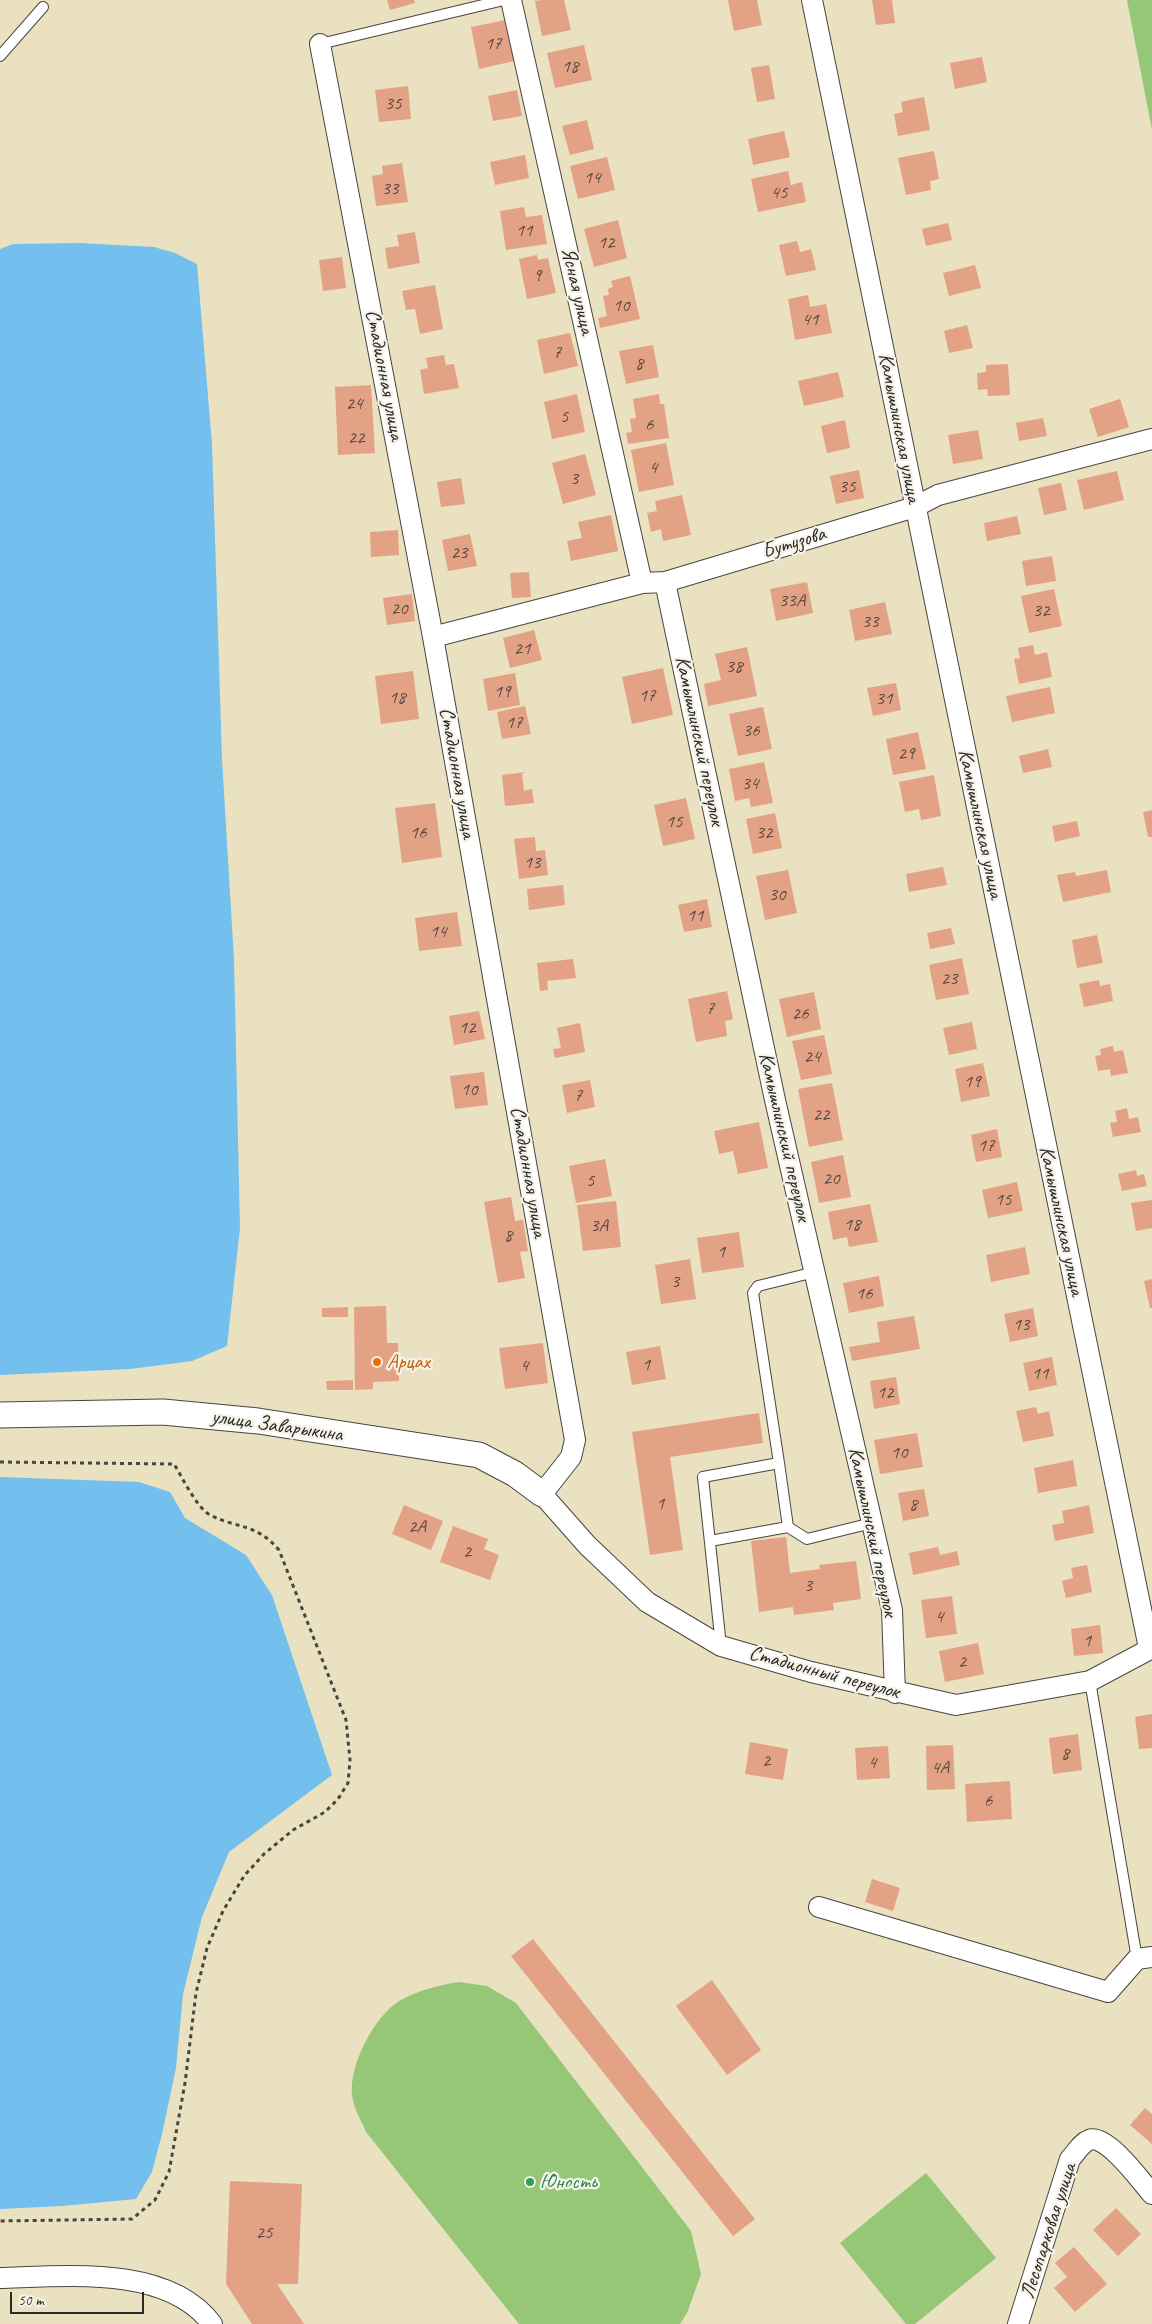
<!DOCTYPE html>
<html>
<head>
<meta charset="utf-8">
<style>
	body { margin:0 }
	#map { position:relative; width:1152px; height:2324px; overflow:hidden; background:#e9e1bf; font-family:Caveat,sans-serif }
	canvas { display:block }
	.scale { position:absolute; left:10px; top:2292px; width:134px; height:22px; box-sizing:border-box; border:2px solid #2b2b2b; border-top:0; padding-left:6px; font-size:15px; line-height:18px; white-space:nowrap; color:#2b2b2b; -webkit-text-stroke:4px #f7f3e8; paint-order:stroke }
</style>
</head>
<body>
<div id="map">
<canvas width="1152" height="2324"></canvas>
<div class="scale">50 m</div>
</div>
<script>
const ctx = document.querySelector('canvas').getContext('2d');
ctx.lineJoin = 'round';
function fillPath(path, color) {
  ctx.fillStyle = color;
  ctx.fill(path, 'evenodd');
}
function trace(path, color, width, dash) {
  ctx.strokeStyle = color;
  ctx.lineWidth = width;
  ctx.lineCap = dash ? 'butt' : 'round';
  ctx.setLineDash(dash || []);
  ctx.stroke(path);
}
function label(font, color, halo, rows, align = 'center') {
  ctx.font = font + ' Caveat,sans-serif';
  ctx.lineWidth = 4.5;
  ctx.setLineDash([]);
  ctx.textBaseline = 'middle';
  ctx.strokeStyle = halo;
  ctx.fillStyle = color;
  for (const [text, x, y, turn = 0] of rows) {
    ctx.save();
    ctx.translate(x, y);
    ctx.rotate((+turn || 0) * Math.PI / 180);
    ctx.textAlign = isNaN(turn) ? turn : align;
    if (halo) ctx.strokeText(text, 0, 0);
    ctx.fillText(text, 0, 0);
    ctx.restore();
  }
}
fillPath(new Path2D(`
	M1127 0H1152V130Z
	M459 1982 487 1986 516 2003 691 2231 701 2274 687 2313 680 2324H519L366 2132C362 2122 355 2111 353 2100 346 2070 374 2015 401 2000 419 1990 439 1985 459 1982Z
	M926 2173 996 2258 915 2324H906L840 2243Z`), '#95c777');
fillPath(new Path2D(`
	M80 243 154 247 175 253 197 264 212 444 222 759 234 960 240 1228 227 1346 192 1361 130 1369 0 1375V249L13 244Z
	M0 1477 139 1482 170 1492 185 1518 246 1555 272 1595 332 1775 229 1852 202 1917 183 1994 176 2068 162 2134 152 2172 136 2199 62 2206 0 2209Z`), '#73bfed');
fillPath(new Path2D(`
	M387 0H414L415 3 390 10Z
	M541 0H564L571 30 542 36 535 1Z
	M728 0H757L762 25 734 31Z
	M872 0H892L895 23 876 25Z
	M506 20 514 61 479 69 471 27Z
	M584 45 592 80 555 88 547 53Z
	M982 57 987 82 955 89 950 63Z
	M769 65 775 99 757 102 751 68Z
	M408 86 411 119 379 122 375 90Z
	M517 90 522 116 493 121 488 96Z
	M924 97 930 130 898 136 894 114 903 112 901 102Z
	M587 120 594 149 570 155 562 126Z
	M784 131 790 157 753 165 748 139Z
	M934 151 939 179 930 181 931 190 906 195 898 158Z
	M525 155 529 178 495 185 490 162Z
	M607 157 615 190 578 199 570 166Z
	M402 163 408 202 376 206 372 176 383 174 382 166Z
	M788 171 791 185 802 182 806 202 758 212 751 179Z
	M524 207 526 217 542 215 547 244 506 250 500 211Z
	M618 220 627 258 594 267 584 229Z
	M948 223 952 240 926 246 922 229Z
	M415 232 420 263 388 269 385 248 399 246 397 235Z
	M797 241 800 252 811 249 816 270 786 276 779 245Z
	M537 255 538 260 548 258 556 293 527 299 519 259Z
	M342 257 346 288 323 291 319 260Z
	M975 265 981 288 949 296 943 273Z
	M630 276 640 319 600 328 598 318 607 316 603 296 609 295 608 289 613 287 611 281Z
	M435 285 443 329 420 334 415 309 406 310 402 291Z
	M808 295 810 307 826 304 832 333 795 340 788 299Z
	M967 325 973 348 949 353 944 331Z
	M570 333 578 366 544 374 537 340Z
	M653 345 659 377 626 384 619 351Z
	M444 355 446 365 454 364 459 388 424 394 420 370 428 368 426 358Z
	M1008 364 1010 395 988 396 987 389 978 390 977 373 986 372V365Z
	M838 372 844 397 804 406 798 381Z
	M371 385 375 453 338 455 335 387Z
	M577 394 585 432 552 439 544 402Z
	M659 394 660 404H664L669 438 628 444 626 433 632 432 630 419 636 418 633 399Z
	M1120 399 1129 427 1098 437 1089 409Z
	M1043 418 1047 436 1019 441 1016 423Z
	M845 420 850 448 827 453 821 426Z
	M978 430 983 459 953 464 948 435Z
	M666 443 674 485 639 492 631 450Z
	M585 454 596 495 563 504 552 463Z
	M859 470 864 498 836 504 830 476Z
	M1117 471 1124 500 1084 510 1077 480Z
	M461 478 465 504 441 507 437 482Z
	M1061 483 1067 510 1044 515 1038 488Z
	M682 495 691 535 663 541 661 529 651 532 647 513 657 511 655 501Z
	M611 515 618 551 571 561 567 541 582 538 578 522Z
	M1017 516 1021 534 987 541 984 523Z
	M398 530 399 555 371 557 370 532Z
	M470 534 477 566 448 571 442 540Z
	M1052 556 1056 581 1026 586 1022 561Z
	M529 572 531 597 512 598 510 573Z
	M807 582 813 613 776 621 770 589Z
	M1054 589 1062 626 1029 633 1021 596Z
	M412 594 415 621 387 625 383 598Z
	M885 602 892 634 855 641 849 610Z
	M534 630 542 660 510 668 503 638Z
	M1033 645 1035 655 1047 652 1052 677 1019 684 1014 659 1020 658 1018 648Z
	M747 647 757 696 708 706 704 684 721 680 715 654Z
	M663 668 673 715 632 724 622 677Z
	M413 671 419 719 381 724 375 676Z
	M515 673 520 705 488 711 483 679Z
	M896 683 901 710 873 716 867 688Z
	M1050 687 1055 713 1012 722 1006 696Z
	M525 706 531 734 502 739 497 712Z
	M763 707 772 749 738 756 729 714Z
	M918 732 926 769 893 775 886 739Z
	M1048 749 1052 767 1023 773 1019 756Z
	M764 762 773 803 751 807 749 798 735 801 729 769Z
	M526 772 522 774 524 791 532 789 534 803 505 806 502 775Z
	M934 775 941 816 921 820 919 809 905 812 899 782Z
	M686 798 695 839 663 846 654 805Z
	M435 803 442 857 402 863 395 808Z
	M1152 810V837H1148L1143 812Z
	M775 813 782 848 753 854 746 819Z
	M1077 821 1080 836 1055 842 1052 826Z
	M535 837 536 851 545 850 548 875 519 879 514 839Z
	M943 867 947 885 909 892 906 874Z
	M788 870 797 913 765 920 756 876Z
	M1107 870 1111 892 1063 902 1057 875 1075 872 1076 876Z
	M563 885 565 905 529 910 527 889Z
	M707 899 712 927 684 932 678 905Z
	M457 912 462 946 419 951 415 918Z
	M951 928 955 944 930 949 927 933Z
	M1097 935 1103 963 1077 968 1072 940Z
	M962 958 969 994 936 1000 929 965Z
	M573 959 576 978 547 981 548 990 540 991 537 963Z
	M1099 980 1100 986 1110 984 1113 1001 1084 1007 1079 984Z
	M727 991 733 1019 725 1021 727 1036 696 1042 688 999Z
	M814 992 821 1029 787 1037 779 999Z
	M479 1011 485 1039 454 1045 449 1016Z
	M972 1022 977 1049 949 1055 943 1028Z
	M580 1023 585 1052 555 1058 553 1049 561 1048 557 1028Z
	M824 1035 832 1074 801 1080 792 1041Z
	M1113 1046 1114 1052 1123 1050 1128 1073 1111 1076 1110 1069 1098 1071 1095 1056 1101 1055 1100 1049Z
	M983 1063 990 1096 961 1102 955 1069Z
	M484 1072 488 1105 455 1109 450 1076Z
	M590 1080 595 1107 567 1113 562 1085Z
	M832 1083 843 1140 809 1147 798 1089Z
	M1127 1108 1129 1119 1138 1117 1141 1132 1113 1137 1110 1123 1117 1122 1115 1111Z
	M759 1122 768 1168 738 1174 733 1151 719 1154 714 1131Z
	M997 1129 1002 1157 976 1162 971 1135Z
	M843 1155 851 1197 819 1203 811 1162Z
	M605 1159 612 1196 576 1203 569 1166Z
	M1136 1170 1137 1176 1144 1174 1147 1186 1122 1191 1118 1174Z
	M1017 1182 1023 1211 988 1218 982 1190Z
	M511 1197 515 1221 523 1220 528 1251 520 1252 525 1278 498 1283 484 1202Z
	M1152 1200V1228L1136 1231 1131 1203Z
	M616 1201 621 1247 583 1251 577 1205Z
	M870 1204 878 1242 849 1247 847 1237 833 1240 828 1212Z
	M739 1232 744 1267 702 1273 697 1238Z
	M1025 1247 1030 1274 991 1282 986 1255Z
	M690 1259 696 1299 661 1304 655 1265Z
	M879 1276 884 1306 849 1313 843 1283Z
	M1152 1279V1308H1150L1144 1281Z
	M386 1306 387 1343H398L399 1381 373 1382V1389L355 1390 354 1307Z
	M348 1307V1317H322V1308Z
	M1033 1308 1038 1336 1010 1342 1004 1314Z
	M914 1316 920 1349 852 1361 849 1347 880 1342 877 1322Z
	M543 1343 548 1383 505 1389 499 1348Z
	M660 1346 666 1379 632 1385 626 1352Z
	M1052 1357 1057 1385 1029 1391 1023 1363Z
	M896 1377 900 1404 874 1409 870 1381Z
	M353 1380V1390H327L326 1381Z
	M1036 1407 1038 1414 1049 1411 1054 1436 1023 1442 1016 1411Z
	M759 1413 763 1443 670 1457 683 1550 650 1555 632 1432Z
	M917 1433 923 1467 880 1474 874 1440Z
	M1073 1460 1077 1486 1038 1493 1034 1468Z
	M924 1489 929 1516 903 1521 898 1493Z
	M404 1505 443 1521 431 1550 392 1534Z
	M1089 1505 1094 1533 1055 1541 1052 1525 1064 1523 1062 1511Z
	M453 1526 488 1539 484 1549 499 1555 490 1580 440 1562Z
	M786 1537 790 1573 820 1569 819 1565 856 1561 861 1599 833 1603 834 1610 794 1615 793 1607 759 1612 751 1541Z
	M938 1547 940 1555 957 1551 960 1565 913 1575 909 1553Z
	M1087 1565 1092 1592 1066 1598 1062 1581 1073 1578 1071 1568Z
	M952 1596 957 1634 926 1638 921 1600Z
	M1100 1625 1103 1653 1074 1656 1071 1629Z
	M978 1643 984 1674 945 1682 939 1651Z
	M1152 1714V1748L1139 1749 1135 1717Z
	M1078 1734 1082 1770 1053 1774 1049 1738Z
	M750 1742 788 1749 783 1780 745 1774Z
	M953 1745 955 1789 927 1790 926 1746Z
	M888 1746 890 1778 857 1780 855 1748Z
	M1010 1781 1012 1819 967 1822 965 1784Z
	M872 1879 900 1888 893 1911 865 1902Z
	M533 1939 755 2219 733 2236 511 1956Z
	M712 1980 761 2050 727 2075 676 2006Z
	M1145 2108 1152 2114V2144L1130 2125Z
	M230 2181 302 2184 298 2284H277L304 2324H252L226 2284Z
	M1116 2208 1141 2234 1118 2256 1093 2230Z
	M1074 2247 1107 2284 1075 2312 1054 2288 1067 2277 1055 2263Z`), '#e3a186');
const service = new Path2D(`
	M320 44 504 0
	M0 56 43 7
	M779 1463 753 1293 758 1286 815 1272
	M710 1541 788 1527 807 1539 872 1523
	M721 1646 703 1477 779 1463 788 1527
	M1090 1681 1137 1959`);
const minor = new Path2D(`
	M511 0 642 583
	M812 0 1149 1648
	M320 44 433 637 575 1440 571 1457 542 1494 587 1545 647 1602 721 1646 811 1672 956 1705 1090 1681 1152 1648
	M665 582 775 1100 892 1610 895 1693
	M433 637 642 583 665 582 915 507 938 495 1152 439
	M819 1907 1108 1992 1137 1959 1152 1957
	M0 2278C66 2276 168 2265 212 2324
	M1018 2324 1070 2159C1076 2153 1081 2143 1089 2140 1106 2133 1141 2181 1152 2194`);
const tertiary = new Path2D(`
	M0 1415 163 1412 258 1421 479 1455 515 1474 542 1494`);
trace(service, '#484641', 12);
trace(minor, '#484641', 22);
trace(tertiary, '#484641', 27);
trace(new Path2D(`
	M0 1462 174 1464C182 1477 197 1508 210 1515 238 1529 256 1523 279 1550L346 1720 350 1760 348 1783 338 1799 325 1812 293 1830 264 1854 244 1876 223 1911 207 1948 196 1993 185 2083 169 2172 155 2200 132 2219 0 2221`), '#484641', 3, [4, 4]);
trace(service, '#fff', 10);
trace(minor, '#fff', 20);
trace(tertiary, '#fff', 25);
for (const [x, y, r, color] of [
	[377,1362,5,"#e8710a"],
	[530,2182,5,"#2e9e5b"]
]) {
  const dot = new Path2D();
  dot.arc(x, y, r, 0, 2 * Math.PI);
  ctx.fillStyle = color;
  ctx.fill(dot);
  trace(dot, '#f7f3e8', 2);
}
label('19px', '#594842', null, [
	["17",493,44],
	["18",570,67],
	["35",393,104],
	["14",592,178],
	["33",390,189],
	["45",779,193],
	["11",524,231],
	["12",606,243],
	["9",537,276],
	["10",621,306],
	["41",810,320],
	["7",557,353],
	["8",639,364],
	["24",354,404],
	["5",564,417],
	["6",649,425],
	["22",356,438],
	["4",653,468],
	["3",574,479],
	["35",847,487],
	["23",459,553],
	["33А",792,601],
	["20",399,609],
	["32",1041,611],
	["33",870,622],
	["21",522,649],
	["38",734,667],
	["19",502,692],
	["17",647,696],
	["18",397,698],
	["31",884,699],
	["17",514,723],
	["36",751,731],
	["29",906,754],
	["34",750,784],
	["15",674,822],
	["16",418,833],
	["32",764,833],
	["13",532,863],
	["30",777,895],
	["11",695,916],
	["14",438,932],
	["23",949,979],
	["7",710,1009],
	["26",800,1014],
	["12",467,1028],
	["24",812,1057],
	["19",972,1082],
	["10",469,1090],
	["7",578,1096],
	["22",821,1115],
	["17",986,1146],
	["20",831,1179],
	["5",590,1181],
	["15",1003,1200],
	["18",852,1225],
	["3А",599,1226],
	["8",508,1236],
	["1",721,1252],
	["3",675,1282],
	["16",864,1294],
	["13",1021,1325],
	["1",646,1365],
	["4",524,1366],
	["11",1040,1374],
	["12",885,1393],
	["10",899,1453],
	["1",660,1504],
	["8",913,1505],
	["2А",417,1527],
	["2",467,1552],
	["3",808,1586],
	["4",939,1617],
	["1",1087,1641],
	["2",962,1662],
	["8",1065,1754],
	["2",766,1761],
	["4",872,1763],
	["4А",940,1768],
	["6",988,1801],
	["25",264,2233]
]);
label('21px', '#2b2b2b', '#f7f3e8', [
	["Ясная улица",577,291,77],
	["Стадионная улица",384,375,79],
	["Камышлинская улица",899,428,79],
	["Бутузова",794,543,-17],
	["Камышлинский переулок",699,741,78],
	["Стадионная улица",457,773,80],
	["Камышлинская улица",980,824,78],
	["Камышлинский переулок",784,1137,77],
	["Стадионная улица",528,1172,80],
	["Камышлинская улица",1061,1221,78],
	["улица Заварыкина",277,1426,8],
	["Камышлинский переулок",872,1532,78],
	["Стадионный переулок",824,1673,15],
	["Лесопарковая улица",1049,2231,-72]
]);
label('21px', '#c56008', '#f7f3e8', [
	["Арцах",387,1362]
], 'left');
label('21px', '#27864d', '#f7f3e8', [
	["Юность",540,2182]
], 'left');
</script>
</body>
</html>
